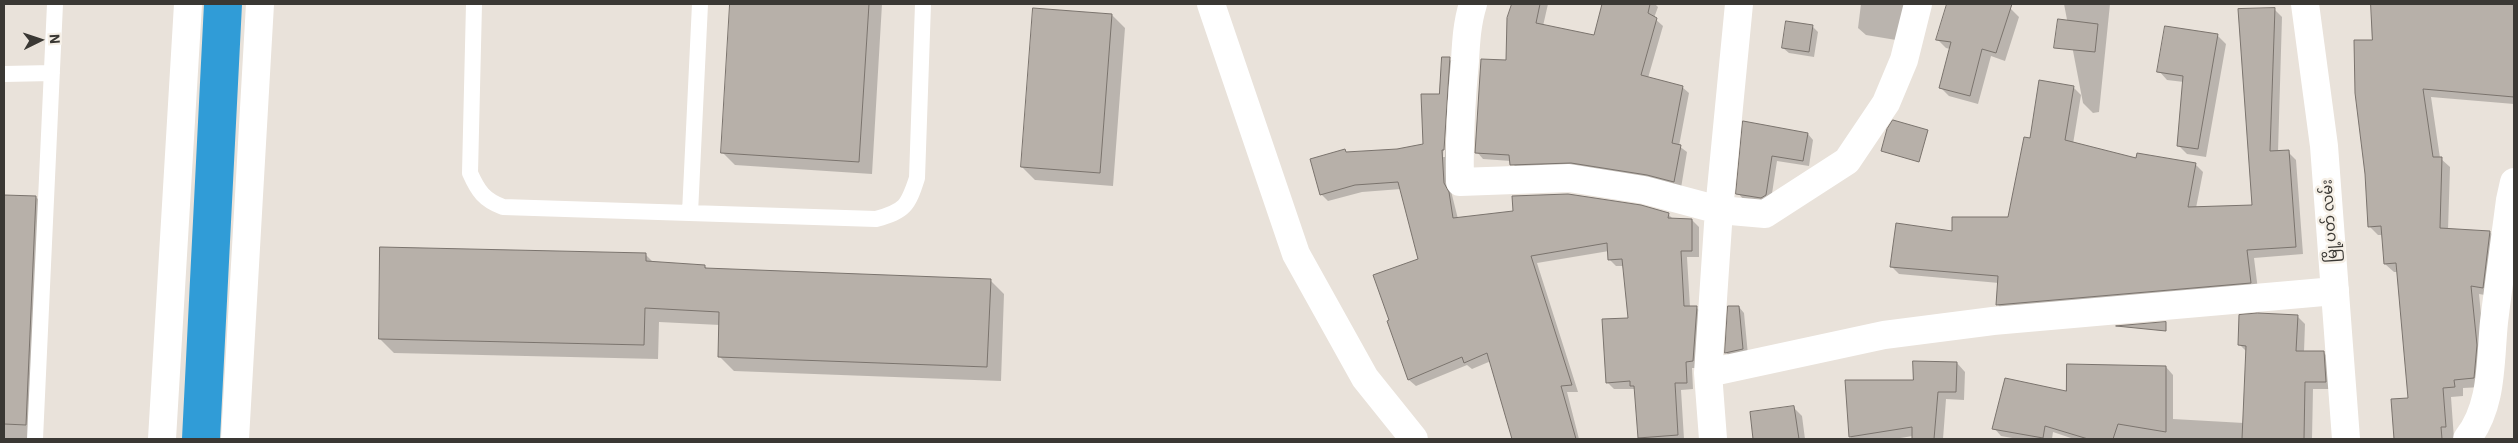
<!DOCTYPE html>
<html>
<head>
<meta charset="utf-8">
<style>
	body { margin:0 }
	#map { position:relative; width:2518px; height:443px; overflow:hidden; background:#e9e2da; font-family:"IBM Plex Sans",sans-serif }
	canvas { display:block }
	.frame { position:absolute; inset:0; border:5px solid #3a3834; pointer-events:none }
	.north { position:absolute; left:15px; top:15px; width:50px; height:50px; -webkit-text-stroke:4px #f6f0e7; paint-order:stroke; rotate:86deg; font-size:14px; font-weight:700; line-height:20px; text-align:center; color:#3a3834 }
	.north::after { content:''; display:block; margin:auto; width:18px; height:22px; background:#3a3834; clip-path:polygon(50% 0,100% 100%,50% 72%,0 100%) }
</style>
</head>
<body>
<div id="map">
<canvas width="2518" height="443"></canvas>
<div class="frame"></div>
<div class="north">N</div>
</div>
<script>
const ctx = document.querySelector('canvas').getContext('2d');
ctx.lineJoin = 'round';
function fillPath(path, color) {
  ctx.fillStyle = color;
  ctx.fill(path, 'evenodd');
}
function trace(path, color, width, dash) {
  ctx.strokeStyle = color;
  ctx.lineWidth = width;
  ctx.lineCap = dash ? 'butt' : 'round';
  ctx.setLineDash(dash || []);
  ctx.stroke(path);
}
function label(font, color, halo, rows, align = 'center') {
  ctx.font = font + ' "IBM Plex Sans","Noto Sans Myanmar",sans-serif';
  ctx.lineWidth = 5;
  ctx.setLineDash([]);
  ctx.textBaseline = 'middle';
  ctx.strokeStyle = halo;
  ctx.fillStyle = color;
  for (const [text, x, y, turn = 0] of rows) {
    ctx.save();
    ctx.translate(x, y);
    ctx.rotate((+turn || 0) * Math.PI / 180);
    ctx.textAlign = isNaN(turn) ? turn : align;
    if (halo) ctx.strokeText(text, 0, 0);
    ctx.fillText(text, 0, 0);
    ctx.restore();
  }
}
fillPath(new Path2D(`
	M732 4H882L872 174 735 165 722 152Z
	M1512 4H1548L1543 26 1594 37 1614 11 1617 4H1655L1658 7 1654 18 1663 26 1648 78 1682 87 1689 93 1679 146 1687 152 1681 188 1518 170 1511 161 1483 159 1477 152 1507 61 1509 18Z
	M1861 4H1908L1902 41 1866 35 1858 28Z
	M1948 4H1996L2010 8 2019 17 2005 61 1991 56 1978 104 1949 96 1940 87 1950 49 1946 48 1937 39Z
	M2064 4H2110L2099 112 2093 113 2083 103Z
	M2382 4H2421V14L2468 16 2470 4H2514V104L2431 97 2440 158 2450 167 2448 230 2490 232 2498 241 2491 296 2479 294 2485 355 2482 387 2463 388V396L2451 397 2454 439H2395L2392 400 2409 399 2398 272H2394L2385 264 2383 235H2378L2370 227 2374 41Z
	M2274 9 2282 17 2278 152H2288L2296 160 2303 254 2254 258 2258 290 2005 312 1998 305 1999 283 1899 274 1891 266 1953 233 2009 218 2031 139 2073 87 2081 95 2073 144 2137 160 2195 164 2203 172 2196 208 2253 206Z
	M1112 15 1125 28 1113 186 1035 180 1022 167Z
	M1813 27 1818 32 1814 57 1789 53 1783 48Z
	M2217 35 2226 44 2206 157 2187 154 2179 146 2184 82 2167 80 2159 71Z
	M1449 59 1456 66 1451 191 1458 219 1668 214 1674 220H1692L1699 227V257H1687L1690 307H1696L1703 314 1700 368H1692L1693 389 1681 390 1684 439H1639L1635 389H1614L1607 382 1629 319 1624 266H1616L1609 259V251L1537 263 1578 392H1567L1579 439H1513L1491 361 1472 369 1467 365 1416 386 1409 380 1388 322 1420 259 1401 189 1362 192 1328 201 1321 194 1344 150 1347 153 1397 150 1424 145 1441 95ZM1446 100H1448L1445 157H1443Z
	M1744 123 1808 134 1813 140 1809 166 1777 161 1771 200 1767 203 1743 199 1738 193Z
	M4 196 36 197 50 212 40 439H4Z
	M645 254 654 263 704 266 708 269 990 280 1004 294 1001 381 734 371 719 356 720 325 659 322 658 359 394 353 380 339Z
	M1729 307H1739L1744 313 1748 355 1732 358 1726 353Z
	M2297 316 2305 324 2304 352H2323L2331 360 2333 389H2313L2312 439H2074L2053 432 2052 439H2018L2001 436 1994 428 2068 393 2166 367 2173 375V419L2244 423 2247 352 2240 345Z
	M1957 363 1965 372 1964 400 1946 399 1943 439H1913V436L1894 439H1852L1850 437Z
	M1794 408 1802 416 1805 439H1755L1751 413Z`), '#0003');
trace(new Path2D(`
	M201 439 223 4`), '#309cd7', 38);
const building = new Path2D(`
	M730 4H869L859 162 721 153Z
	M1512 4H1540L1536 23 1594 35 1602 4H1650L1648 13 1657 18 1641 75 1683 86 1672 143 1681 145 1674 182 1647 175 1571 163 1510 165 1509 155 1475 153 1481 59 1506 60 1507 18Z
	M1947 4H2012L1996 53 1982 49 1970 96 1939 88 1951 42 1936 40Z
	M2371 4H2514V97L2423 89 2433 157H2442L2440 228 2490 231 2483 288 2471 286 2477 345 2474 378 2454 380 2455 387 2443 388 2446 427H2441L2442 439H2394L2391 399 2408 398 2396 263 2384 264 2381 226 2368 227 2365 174 2355 93 2354 40H2372Z
	M1033 8 1112 14 1100 173 1021 167Z
	M2275 8 2270 151 2289 150 2296 247 2247 250 2251 283 1996 305 1998 276 1890 267 1896 223 1952 231V217H2008L2024 137 2030 138 2039 80 2074 86 2065 140 2136 158 2137 153 2196 163 2188 207 2252 205 2238 9Z
	M2058 19 2098 24 2095 52 2054 48Z
	M1786 21 1813 25 1809 52 1782 48Z
	M2165 26 2218 34 2198 149 2177 146 2183 76 2157 72Z
	M1442 57H1450L1444 150H1442L1444 183 1449 192 1453 218 1513 211 1512 196 1568 194 1641 205 1669 213 1668 218 1692 219V251H1681L1684 306H1697L1693 361 1686 362 1687 383H1675L1678 435 1638 438 1634 386H1630V381L1606 383 1602 319 1628 318 1622 259 1608 260 1607 243 1531 256 1572 385 1561 386 1576 439H1512L1487 353 1464 363 1462 357 1408 380 1387 321 1389 320 1373 275 1418 259 1398 182 1355 185 1320 195 1310 159 1345 149 1346 152 1397 149 1423 144 1421 94H1439Z
	M1893 120 1928 130 1919 162 1881 151 1887 129Z
	M1743 121 1808 133 1803 161 1772 156 1766 195 1761 198 1736 194Z
	M4 195 36 196 26 425 4 424Z
	M380 247 646 253V261L705 265V268L991 279 987 367 718 357 719 312 645 308 644 345 379 339Z
	M1728 306H1739L1743 349 1725 353Z
	M2258 313 2298 315 2296 351H2324L2326 382H2305L2304 439H2242L2246 346 2238 345 2239 315Z
	M2166 322V331L2116 326Z
	M1913 361 1957 362 1956 392H1938L1934 439H1912V427L1849 437 1845 380H1913Z
	M2067 364 2166 366V432L2118 424 2113 439H2088L2045 426 2043 438 1992 429 2005 378 2066 391Z
	M1794 406 1799 439H1753L1750 412Z`);
fillPath(building, '#b7b0a9');
trace(building, '#7a736d', 1);
trace(new Path2D(`
	M474 4 470 173C478 191 484 200 503 207L876 219C905 211 908 206 917 178L923 4
	M4 74 52 73
	M690 213 700 4
	M35 439 55 4`), '#fff', 16);
trace(new Path2D(`
	M1211 4 1296 254 1365 378 1414 439
	M1473 4C1467 23 1466 42 1465 61 1461 102 1459 141 1460 182L1569 178 1644 190 1719 210 1765 214 1847 161 1886 103 1904 60 1918 4
	M1708 373 1884 335 1993 321 2335 291
	M162 439 188 4
	M235 439 260 4
	M1713 439 1708 373 1719 210 1739 4
	M2467 439C2493 406 2490 362 2494 322 2499 281 2505 240 2510 200L2514 182`), '#fff', 28);
trace(new Path2D(`
	M2305 4 2324 146 2346 439`), '#fff', 28);
label('15px', '#3a3834', '#f6f0e7', [
	["မြို့ပတ် လမ်း",2330,221,-94]
]);
</script>
</body>
</html>
